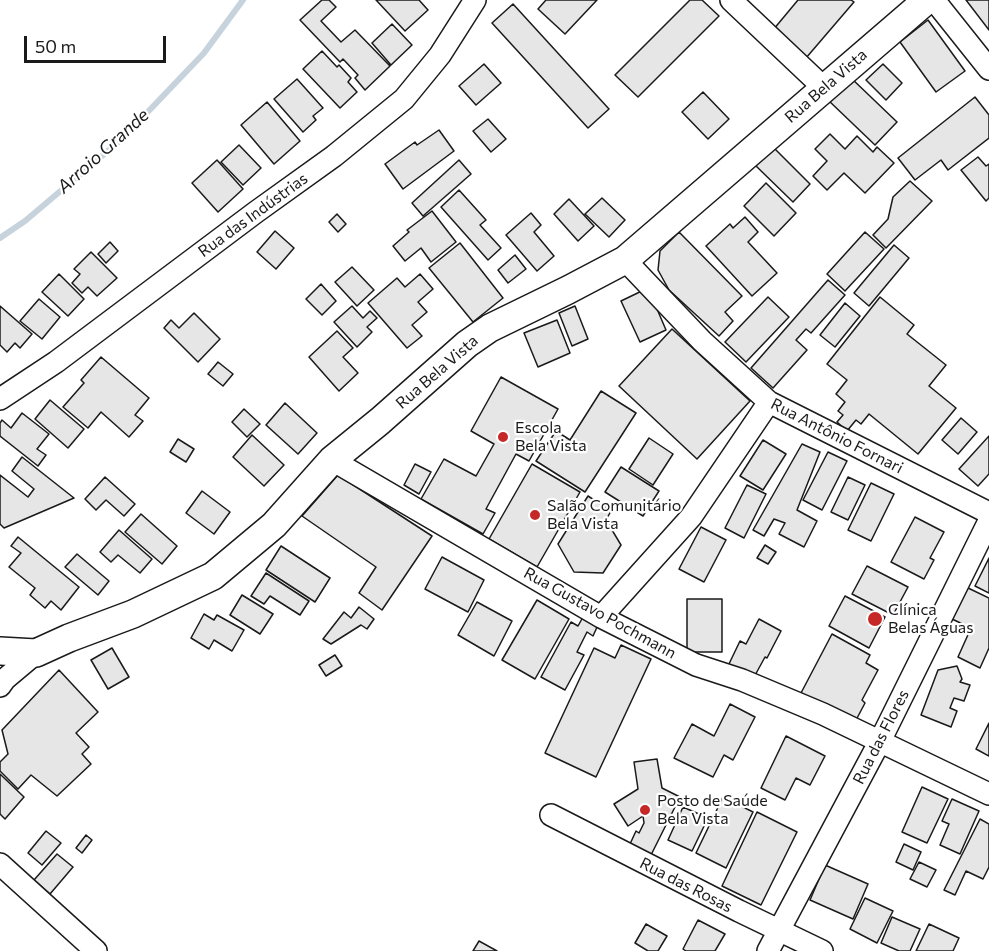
<!DOCTYPE html>
<html>
<head>
<meta charset="utf-8">
<style>
	body { margin:0 }
	#map { position:relative; width:989px; height:951px; overflow:hidden; background:#fff; font-family:Commissioner,sans-serif }
	canvas { display:block }
	.scale { position:absolute; left:24px; top:36px; width:142px; height:27px; box-sizing:border-box; border:3px solid #1a1a1a; border-top:0; padding-left:8px; font-size:18px; line-height:21px; white-space:nowrap; color:#1a1a1a; -webkit-text-stroke:4px #fff; paint-order:stroke }
</style>
</head>
<body>
<div id="map">
<canvas width="989" height="951"></canvas>
<div class="scale">50 m</div>
</div>
<script>
const ctx = document.querySelector('canvas').getContext('2d');
ctx.lineJoin = 'round';
function trace(path, color, width, dash) {
  ctx.strokeStyle = color;
  ctx.lineWidth = width;
  ctx.lineCap = dash ? 'butt' : 'round';
  ctx.setLineDash(dash || []);
  ctx.stroke(path);
}
function fillPath(path, color) {
  ctx.fillStyle = color;
  ctx.fill(path, 'evenodd');
}
function label(font, color, halo, rows, align = 'center') {
  ctx.font = font + ' Commissioner,sans-serif';
  ctx.lineWidth = 4.5;
  ctx.setLineDash([]);
  ctx.textBaseline = 'middle';
  ctx.strokeStyle = halo;
  ctx.fillStyle = color;
  for (const [text, x, y, turn = 0] of rows) {
    ctx.save();
    ctx.translate(x, y);
    ctx.rotate((+turn || 0) * Math.PI / 180);
    ctx.textAlign = isNaN(turn) ? turn : align;
    if (halo) ctx.strokeText(text, 0, 0);
    ctx.fillText(text, 0, 0);
    ctx.restore();
  }
}
trace(new Path2D(`
	M0 238 25 221 122 139 204 53 243 0`), '#c6d2dc', 6);
const building = new Path2D(`
	M322 0H329L336 7 321 21 341 42 355 30 390 66 365 90 355 78 358 75 343 59 340 62 300 20Z
	M376 0H419L428 10 405 31Z
	M546 0H597L565 34 538 9Z
	M690 0H702L719 16 638 97 615 75Z
	M798 0H851L854 2 806 58 773 30Z
	M966 0H989V30Z
	M513 4 609 109 588 128 492 23Z
	M928 20 965 71 936 92 900 42Z
	M392 24 412 45 391 65 372 43Z
	M322 51 337 67 339 65 351 78 348 82 357 92 340 108 303 69Z
	M484 64 501 83 476 105 459 86Z
	M883 64 902 83 886 100 866 80Z
	M850 77 897 122 875 145 828 100Z
	M297 79 323 108 313 116 316 120 303 132 274 99Z
	M703 92 729 119 708 139 682 112Z
	M975 97 989 115V138L948 170 941 160 915 180 898 158Z
	M267 102 300 141 274 164 241 125Z
	M488 119 506 139 491 152 473 131Z
	M439 130 454 151 403 189 385 164 415 142 417 145Z
	M830 134 845 149 857 136 873 152 877 147 894 163 865 193 844 173 827 190 813 176 827 161 815 149Z
	M239 145 261 168 243 185 221 162Z
	M773 147 810 184 793 202 755 165Z
	M978 157 986 166 989 164V198L986 201 961 170Z
	M217 160 243 189 218 212 192 183Z
	M459 160 471 174 423 216 412 203Z
	M910 181 932 201 886 248 873 235 888 219 893 197Z
	M766 183 796 213 774 236 744 206Z
	M459 190 486 220 480 225 501 248 488 260 441 207Z
	M602 198 625 220 609 237 585 214Z
	M569 199 594 226 578 241 554 214Z
	M432 211 456 242 431 262 421 248 405 261 393 246 409 232 407 230Z
	M531 213 541 225 534 232 554 256 537 271 506 235Z
	M337 214 346 224 338 232 329 222Z
	M745 217 758 232 748 242 777 273 752 296 706 246 730 224 733 228Z
	M275 231 294 248 276 269 257 252Z
	M679 232 742 296 725 312 733 321 719 336 669 290 658 270 660 251Z
	M865 232 884 249 845 291 827 274Z
	M110 242 118 251 106 263 98 254Z
	M460 243 503 298 473 322 429 268Z
	M894 245 909 258 869 306 854 293Z
	M91 252 117 278 97 296 88 287 82 293 72 283 80 274 74 269Z
	M515 255 526 269 508 283 498 270Z
	M352 267 374 290 357 306 335 282Z
	M59 274 84 299 68 316 42 292Z
	M420 274 433 289 418 302 427 312 412 325 422 336 407 348 368 303 397 278 405 287Z
	M828 280 845 295 811 333 806 329 796 340 807 350 773 388 751 368Z
	M321 284 336 301 322 315 306 299Z
	M648 288 666 330 640 342 621 301Z
	M768 297 789 317 746 362 725 342Z
	M880 297 914 325 907 334 946 365 929 386 956 408 918 454 869 414 861 424 856 420 847 431 837 422 843 415 838 411 845 402 836 394 847 380 827 364Z
	M39 299 60 317 42 339 20 321Z
	M845 303 860 316 835 347 820 335Z
	M0 306 32 334 20 348 15 343 7 352 0 345Z
	M352 306 363 318 370 311 377 318 367 327 372 332 357 347 334 322Z
	M575 306 588 339 572 346 559 313Z
	M194 313 220 339 198 362 164 328 171 320 179 328Z
	M557 320 570 353 538 367 524 333Z
	M672 329 750 401 697 459 619 386Z
	M337 331 353 348 343 357 358 373 339 391 309 357Z
	M101 357 149 398 135 415 143 421 129 437 101 412 88 428 63 407 84 383 81 380Z
	M218 362 233 374 223 386 208 374Z
	M501 377 558 409 529 461 516 454 486 509 495 513 483 534 421 499 444 459 476 476 494 444 471 431Z
	M601 391 636 413 585 492 536 461 556 431 570 440Z
	M50 400 84 429 68 448 35 419Z
	M285 403 317 433 298 454 266 425Z
	M244 409 260 424 247 437 232 422Z
	M22 413 49 434 37 449 46 455 38 466 0 436V423L2 420 11 428Z
	M961 418 977 432 958 454 942 440Z
	M252 435 284 465 264 486 233 457Z
	M989 436V474L978 486 959 469Z
	M649 438 673 454 653 485 629 469Z
	M178 439 194 449 186 462 170 452Z
	M763 440 786 454 763 490 740 476Z
	M802 444 820 452 797 510 817 521 804 547 779 534 785 523 774 519 764 536 753 530Z
	M828 452 847 461 822 510 803 500Z
	M22 457 74 498 4 528 0 524V475L28 497 34 489 12 471Z
	M415 464 431 472 419 494 404 485Z
	M532 464 580 492 537 567 489 539Z
	M621 467 659 491 643 516 605 492Z
	M338 475 432 536 382 610 359 593 376 567 302 516Z
	M105 477 135 504 124 516 106 500 96 510 85 499Z
	M848 477 865 485 848 520 831 512Z
	M871 483 894 494 871 541 848 530Z
	M747 485 766 494 744 538 725 528Z
	M202 491 230 512 214 534 186 513Z
	M588 496 611 511 606 520 621 545 603 573 574 572 558 544Z
	M141 514 177 546 162 564 125 532Z
	M915 517 944 532 930 558 934 560 924 579 891 562Z
	M701 527 726 540 704 582 679 569Z
	M119 530 152 559 140 573 118 555 111 562 100 552Z
	M18 537 79 587 61 610 51 601 45 608 30 595 35 588 9 567 21 553 11 546Z
	M765 545 776 552 768 564 757 558Z
	M281 546 330 578 315 602 266 570Z
	M77 554 109 581 98 595 65 567Z
	M442 557 484 580 468 612 425 589Z
	M989 558V593L975 586Z
	M867 566 908 587 893 615 852 594Z
	M266 573 309 601 300 615 270 596 264 604 251 596Z
	M966 587 989 598V648L980 668 958 657 971 628 952 619Z
	M242 595 273 614 260 634 230 615Z
	M845 596 885 617 869 648 829 626Z
	M687 599H722V652H687Z
	M537 600 569 619 535 679 502 660Z
	M477 602 512 621 494 656 458 635Z
	M359 607 374 619 367 629 361 625 331 644 323 639 344 612 351 618Z
	M204 614 214 620 217 615 244 630 232 651 214 640 209 649 191 638Z
	M583 617 598 625 593 636 587 632 577 652 584 655 565 690 541 677 571 622 578 626Z
	M759 619 781 631 767 658 765 657 753 679 728 666 740 641 746 644Z
	M832 634 870 655 866 663 878 670 862 700 865 703 855 722 801 693Z
	M621 645 651 659 596 777 545 753 594 648 615 658Z
	M112 648 129 677 108 689 91 660Z
	M335 655 342 666 326 676 319 665Z
	M957 666 962 679 960 682 970 685 964 701 954 698 950 708 957 711 951 727 921 715 938 670Z
	M59 670 98 712 76 733 89 747 82 754 91 764 57 796 31 775 18 789 0 771V762L8 754 2 730Z
	M730 704 755 717 733 760 724 755 713 777 674 758 692 724 714 736Z
	M989 723V756L976 749Z
	M786 736 825 756 810 785 796 778 785 800 761 788Z
	M657 759 662 788 680 797 651 855 630 844 636 831 639 833 644 823 643 816 628 826 614 804 638 789 634 762Z
	M0 774 24 797 5 819 0 814Z
	M922 787 948 799 927 843 902 832Z
	M723 797 753 812 726 868 696 853Z
	M952 799 979 811 960 854 940 845 949 824 942 821Z
	M683 807 708 818 692 851 668 840Z
	M757 812 797 832 761 905 722 886Z
	M980 819 989 824V867L983 879 966 871 955 895 944 890Z
	M46 831 61 843 42 865 28 853Z
	M86 835 92 840 82 853 76 848Z
	M904 844 921 852 913 870 896 862Z
	M57 854 73 867 50 894 34 880Z
	M919 862 936 870 927 887 910 879Z
	M825 865 868 884 853 919 810 900Z
	M865 898 893 911 877 943 850 929Z
	M892 917 920 929 910 951H899L881 943Z
	M698 920 725 934 715 951H686L683 949Z
	M646 924 667 936 658 951H648L635 943Z
	M929 924 959 938 953 951H916Z
	M479 941 497 951H473Z`);
fillPath(building, '#e6e6e6');
trace(building, '#1a1a1a', 1.5);
const minor = new Path2D(`
	M731 0 824 88
	M934 0 989 69
	M625 260 702 341 769 402 989 513
	M0 399 56 362 256 212 334 156 404 99 440 55 475 0
	M332 460 601 617 696 665 742 680 823 714 989 794
	M601 617 691 517 769 402
	M0 686 5 679 36 653
	M551 815 739 911 822 951
	M0 864 96 951
	M768 951 880 741 989 521`);
const major = new Path2D(`
	M0 651 36 653 69 638 133 614 213 576 274 525 332 460 380 421 467 344 490 328 568 290 625 260 927 0`);
trace(minor, '#1a1a1a', 24);
trace(major, '#1a1a1a', 30);
trace(minor, '#fff', 21);
trace(major, '#fff', 27);
for (const [x, y, r, color] of [
	[503,437,6,"#c62828"],
	[535,515,6,"#c62828"],
	[875,619,8,"#c62828"],
	[645,810,6,"#c62828"]
]) {
  const dot = new Path2D();
  dot.arc(x, y, r, 0, 2 * Math.PI);
  ctx.fillStyle = color;
  ctx.fill(dot);
  trace(dot, '#fff', 2);
}
label('16px', '#1a1a1a', '#fff', [
	["Rua Bela Vista",826,86,-41],
	["Rua das Indústrias",253,215,-36],
	["Rua Bela Vista",437,372,-41],
	["Rua Antônio Fornari",837,436,27],
	["Rua Gustavo Pochmann",600,613,29],
	["Rua das Flores",881,737,-63],
	["Rua das Rosas",686,885,27]
]);
label('16px', '#1a1a1a', '#fff', [
	["Escola",515,428],
	["Bela Vista",515,446],
	["Salão Comunitário",547,506],
	["Bela Vista",547,524],
	["Clínica",888,610],
	["Belas Águas",888,628],
	["Posto de Saúde",657,801],
	["Bela Vista",657,819]
], 'left');
label('italic 18px', '#1a1a1a', '#fff', [
	["Arroio Grande",103,151,-42]
]);
</script>
</body>
</html>
